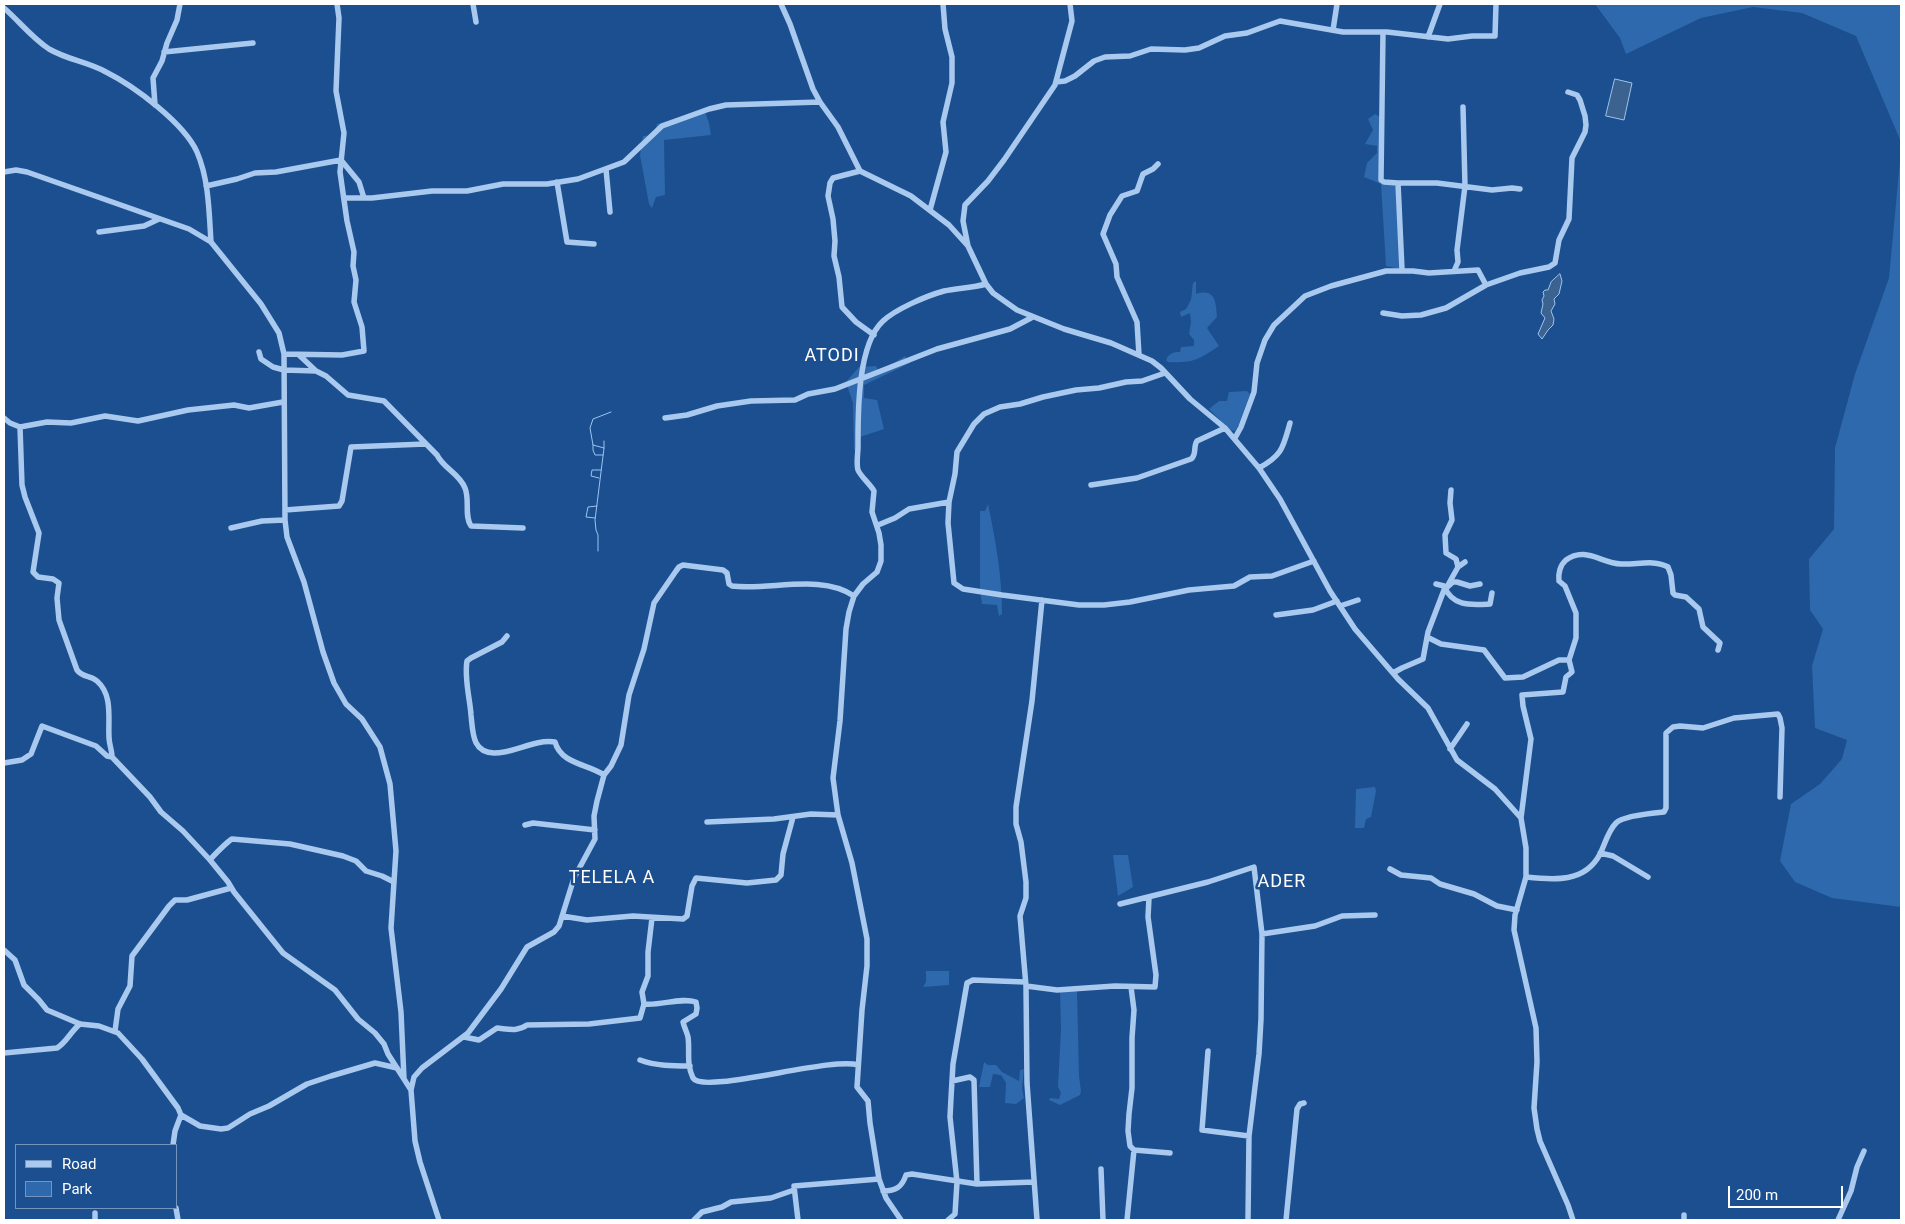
<!DOCTYPE html>
<html>
<head>
<meta charset="utf-8">
<style>
	body { margin:0 }
	#map { position:relative; width:1905px; height:1224px; overflow:hidden; background:#1b4f8f; font-family:Roboto,sans-serif }
	canvas { display:block }
	.frame { position:absolute; inset:0; border:5px solid #fff; pointer-events:none }
	.legend { position:absolute; left:15px; top:1144px; width:162px; height:65px; box-sizing:border-box; background:#1b4f8f; border:1px solid #7695bc; margin:0; padding:6px 9px; list-style:none; font-size:15px; color:#fff }
	.legend li { display:flex; align-items:center; gap:10px; height:25px }
	.legend b { width:25px; border:1px solid #7695bc }
	.scale { position:absolute; left:1728px; top:1186px; width:115px; height:22px; box-sizing:border-box; border:2px solid #fff; border-top:0; padding-left:6px; font-size:15px; line-height:18px; white-space:nowrap; color:#fff; -webkit-text-stroke:4px #1b4f8f; paint-order:stroke }
</style>
</head>
<body>
<div id="map">
<canvas width="1905" height="1224"></canvas>
<div class="frame"></div>
<ul class="legend">
<li><b style="height:6px;background:#a9c9ee"></b>Road</li>
<li><b style="height:14px;background:#2e69ad"></b>Park</li>
</ul>
<div class="scale">200 m</div>
</div>
<script>
const ctx = document.querySelector('canvas').getContext('2d');
ctx.lineJoin = 'round';
function fillPath(path, color) {
  ctx.fillStyle = color;
  ctx.fill(path, 'evenodd');
}
function trace(path, color, width, dash) {
  ctx.strokeStyle = color;
  ctx.lineWidth = width;
  ctx.lineCap = dash ? 'butt' : 'round';
  ctx.setLineDash(dash || []);
  ctx.stroke(path);
}
function label(font, color, halo, rows, align = 'center') {
  ctx.font = font + ' Roboto,sans-serif';
  ctx.lineWidth = 5;
  ctx.setLineDash([]);
  ctx.textBaseline = 'middle';
  ctx.strokeStyle = halo;
  ctx.fillStyle = color;
  for (const [text, x, y, turn = 0] of rows) {
    ctx.save();
    ctx.translate(x, y);
    ctx.rotate((+turn || 0) * Math.PI / 180);
    ctx.textAlign = isNaN(turn) ? turn : align;
    if (halo) ctx.strokeText(text, 0, 0);
    ctx.fillText(text, 0, 0);
    ctx.restore();
  }
}
fillPath(new Path2D(`
	M1595 4H1901V142L1856 36 1802 13 1753 7 1701 18 1626 54 1620 38Z
	M704 109 709 123 711 135 664 140 665 195 656 197 652 208 649 204 640 155 643 136 654 135 657 124Z
	M1375 114 1380 117 1379 176 1386 181 1397 183 1400 269 1386 266 1381 184 1364 177 1367 163 1377 153V146L1365 144 1373 130 1368 119Z
	M1901 150V907L1832 898 1795 882 1780 861 1791 804 1820 784 1842 759 1847 740 1815 728 1812 666 1823 629 1810 610 1809 559 1834 529 1835 448 1855 374 1889 278Z
	M1196 281V294C1215 288 1216 301 1217 317L1207 328 1219 346C1198 360 1194 363 1168 362L1166 360C1169 353 1173 352 1180 352L1181 347 1194 346V340L1189 334 1191 322 1190 313 1181 317 1180 312 1186 309 1191 300 1193 283Z
	M905 356 910 363 864 385V398L877 400 884 429 857 438 856 450H854L853 403 846 382 859 367 876 366 878 370 889 366Z
	M1247 391 1250 394 1239 424 1235 431 1230 430 1209 409 1219 401H1227L1229 392Z
	M988 504C996 543 1002 575 1002 614L999 616 997 605 982 604 980 590V511H985Z
	M1375 787 1376 791 1371 817 1366 819 1364 828H1355L1356 789Z
	M1113 855H1128L1133 887 1118 896Z
	M926 971H949V985L923 987 926 982Z
	M1077 990 1079 1076 1081 1091 1080 1095 1060 1105 1049 1100 1050 1098 1059 1099 1061 1093 1058 1087 1061 1029 1060 991Z
	M984 1062 988 1065H996L1002 1072 1019 1081 1020 1070 1024 1069 1022 1088 1024 1098 1016 1104 1005 1103 1006 1083 1001 1075 993 1074 990 1087H979Z`), '#2e69ad');
const water = new Path2D(`
	M1615 79 1632 83 1624 120 1606 116Z
	M1560 274 1562 281 1559 294 1554 299 1555 304 1551 311 1554 319 1553 325 1548 330 1542 339 1538 334 1545 318 1541 313 1543 304 1542 300 1544 296 1543 292 1545 290H1548L1551 282Z`);
fillPath(water, '#3c6290');
trace(water, '#9cc4f0', 1);
trace(new Path2D(`
	M604 441V448
	M593 445V450L595 455H603
	M599 478 591 476 592 470H601
	M595 518 586 517 588 507 597 506
	M598 551V535L596 530 595 520 604 448 593 445 590 428 593 419 611 412`), '#9cc4f0', 1);
trace(new Path2D(`
	M473 4 476 22
	M781 4 790 24 813 89 820 102 838 127 860 171 911 196 949 225 968 246 986 284 993 293 1017 310 1064 329 1111 343 1152 361 1161 368 1190 399 1225 428 1259 468 1280 499 1330 591 1355 629 1398 679 1428 708 1457 760 1495 789 1521 818 1526 848V877L1515 915 1514 930 1536 1028 1537 1062 1534 1108 1537 1129 1540 1141 1568 1205 1573 1220
	M4 8C19 21 32 38 49 49 68 60 88 62 106 72 134 86 184 123 197 152 209 180 209 212 211 242
	M1333 30 1337 4
	M1383 32 1381 180 1384 182 1398 183 1402 270
	M1428 37 1440 4
	M164 52 253 43
	M1056 82 1065 81 1075 76 1094 61 1105 57 1130 56 1151 49 1185 50 1199 48 1225 36 1247 33 1280 21 1343 32H1387L1448 39 1472 36H1495L1496 4
	M155 105 153 78 162 61 167 43 177 20 180 4
	M606 169 610 212
	M860 171 833 178 830 183 828 196 833 219 835 241 834 256 839 277 842 307 856 322 874 335
	M4 172 16 170 27 172 189 229 211 242 261 304 279 333 284 354 285 520 287 537 304 582 323 652 334 683 346 704 362 719 380 747 390 784 396 851 391 928 401 1012 404 1079
	M557 182 567 242 594 244
	M1398 183H1437L1492 190 1512 188 1520 189
	M206 186 237 179 255 173 276 172 341 160 359 182 364 198
	M344 198H372L432 191H467L503 184H547L578 179 624 162 662 126 709 109 726 105 820 102
	M930 210 946 152 943 122 952 83V57L945 29 943 4
	M99 232 144 226 159 219
	M968 246 963 221 965 205 988 181 1004 160 1055 85 1072 21 1070 4
	M1454 271 1458 262 1457 250 1465 186 1463 107
	M1383 313 1402 316 1421 315 1446 308 1486 285 1520 273 1549 267 1555 263 1559 240 1569 219 1572 158 1585 132 1586 125 1585 116 1580 100 1577 95 1568 92
	M259 352 261 359 273 367 284 370 316 371 326 376 348 395 384 401 437 455C444 469 459 473 465 488 470 500 464 516 471 526L523 528
	M284 354 342 355 364 351 362 327 354 302 356 280 353 266 354 252 347 221 340 172 344 133 336 91 339 18 337 4
	M299 355 316 371
	M1139 355 1137 322 1117 277 1116 264 1103 234 1110 215 1122 196 1137 191 1143 174 1153 169 1158 164
	M1165 373 1142 381 1126 382 1099 388 1076 390 1043 397 1020 404 1000 407 984 414 974 424 957 452 955 474 949 502 948 523 954 583 963 589 1002 595 1079 605H1104L1130 602 1189 590 1234 586 1250 577 1272 576 1314 561
	M4 418 10 423 20 427 22 485 25 497 39 533 33 572 38 577 53 579 59 583 57 598 59 620 77 670C83 678 91 675 97 681 113 695 108 718 109 737 109 744 112 750 112 757
	M665 418 687 415 717 406 751 401 795 400 808 394 835 389 937 349 1010 329 1031 318
	M20 427 47 422 71 423 105 416 138 421 188 410 234 405 249 408 283 402
	M1235 438 1241 427 1254 392 1257 363 1265 340 1274 325 1305 296 1331 286 1386 271H1413L1429 273 1478 270 1486 285
	M1259 468C1283 455 1283 447 1290 423
	M1091 485 1137 478 1191 459C1197 455 1193 446 1197 441L1225 428
	M1451 490 1450 503 1452 520 1445 535 1446 553 1456 559 1458 567
	M285 510 339 506 342 501 351 447 425 444
	M878 525 895 518 909 509 949 502
	M231 528 262 521 285 520
	M1436 584 1444 586C1453 607 1470 605 1490 604L1492 593
	M1448 585 1458 567 1465 562
	M1340 606 1358 600
	M1276 615 1313 610 1337 601
	M507 636 502 642 471 658 467 661C464 678 470 699 471 715 473 733 472 752 494 753 515 753 534 739 555 742 561 764 588 764 604 775
	M1427 637 1441 644 1484 650 1505 678 1523 677 1559 660H1569
	M1393 673 1402 668 1423 659 1428 632 1444 590 1453 582H1457L1470 586 1480 584
	M1450 749 1467 724
	M4 763 22 760 31 754 42 726 96 746 107 756 112 757 150 797 161 812 183 831 210 860 228 882 234 892 283 953 335 990 358 1019 375 1033 384 1044 388 1054 411 1090
	M1521 818 1531 739 1523 706 1522 695 1563 692 1566 677 1572 672 1569 660 1576 638V613L1565 586 1559 581C1558 574 1560 565 1566 560 1585 546 1601 563 1621 564 1636 565 1654 559 1668 567L1671 575 1673 593 1675 595 1686 597 1699 609 1703 627 1720 643 1718 650
	M707 822 774 819 811 814 838 815
	M525 825 533 823 595 830
	M1600 853 1613 856 1648 877
	M210 860C213 856 228 841 232 839L290 844 343 856 356 861 366 871 382 876 394 882
	M1390 869 1401 875 1431 878 1440 884 1474 894 1497 906 1517 910
	M1526 877C1554 880 1585 883 1600 854 1605 844 1608 831 1616 823 1623 816 1653 813 1664 812L1666 808V733L1673 727 1680 726 1703 728 1734 718 1778 714 1780 718 1782 728 1780 797
	M1120 904 1208 882 1254 867 1262 934 1261 1019 1259 1054 1249 1136 1248 1220
	M562 916 587 920 633 916 683 919 687 916 692 886 696 878 747 883 776 880 781 875 783 854 793 817
	M1262 934 1315 926 1342 916 1375 915
	M4 950 15 960 24 985 39 1000 47 1010 80 1024 99 1026 118 1033 142 1059 178 1108 181 1115 175 1131 173 1145
	M1026 986 1057 990 1115 986 1155 987 1156 975 1148 917 1149 898
	M1131 987 1134 1010 1132 1038V1088L1129 1114 1128 1131 1130 1146 1134 1150 1170 1153
	M644 1004C660 1006 681 997 696 1002L697 1008 696 1014 683 1022C684 1027 687 1032 688 1037 690 1050 686 1064 693 1078 703 1095 832 1056 858 1065
	M115 1031 118 1009 130 986 132 956 169 906 175 900H187L231 888
	M464 1037 479 1040 497 1028C508 1029 517 1032 527 1025L589 1024 640 1018 644 1004 642 992 648 976V952L652 918
	M1208 1051 1202 1130 1249 1136
	M4 1053 57 1048C66 1043 71 1031 80 1024
	M640 1060C656 1066 673 1066 690 1066
	M952 1081 970 1077 974 1080 977 1184
	M181 1115 200 1126 221 1129 228 1128 250 1114 269 1106 307 1084 331 1076 375 1063 397 1068
	M1101 1169 1103 1220
	M883 1191C896 1191 902 1187 906 1175L912 1174 977 1184 1034 1182
	M176 1208 178 1220
	M95 1220V1213
	M439 1220 420 1162 415 1141 411 1090 414 1077 422 1068 468 1033 501 989 527 947 554 932 559 926 574 878 595 839 594 816 597 801 604 775 611 766 621 745 629 695 644 649 654 603 676 571 679 567 683 565 723 570 727 573 729 584 732 586C769 591 821 573 854 596
	M694 1220 702 1212 722 1207 731 1202 771 1198 794 1190
	M798 1220 794 1186 879 1179
	M901 1220 886 1198 879 1179 870 1123 868 1101 857 1087 862 1010 867 966V939L852 863 838 815 833 778 840 721 846 629 849 612 854 596 863 584 877 572 881 561V545L879 533 872 512 874 491C870 484 861 477 858 470 856 463 858 454 858 447 858 414 857 345 883 321 896 309 926 296 944 291 958 288 972 288 986 284
	M948 1220 955 1214 957 1182 950 1117 951 1098 953 1064 967 983 973 980 1025 982
	M1037 1220 1027 1083 1026 986 1020 916 1026 898V882L1021 842 1016 824V807L1032 701 1042 600
	M1127 1220 1134 1150
	M1286 1220 1297 1109 1300 1104 1304 1103
	M1684 1220V1215
	M1838 1220 1851 1191 1857 1167 1864 1151`), '#a9c9ee', 5.5);
ctx.letterSpacing = '1px';
label('18px', '#fff', '#1b4f8f', [
	["ATODI",832,356],
	["TELELA A",612,878],
	["ADER",1282,882]
]);
ctx.letterSpacing = '0px';
</script>
</body>
</html>
